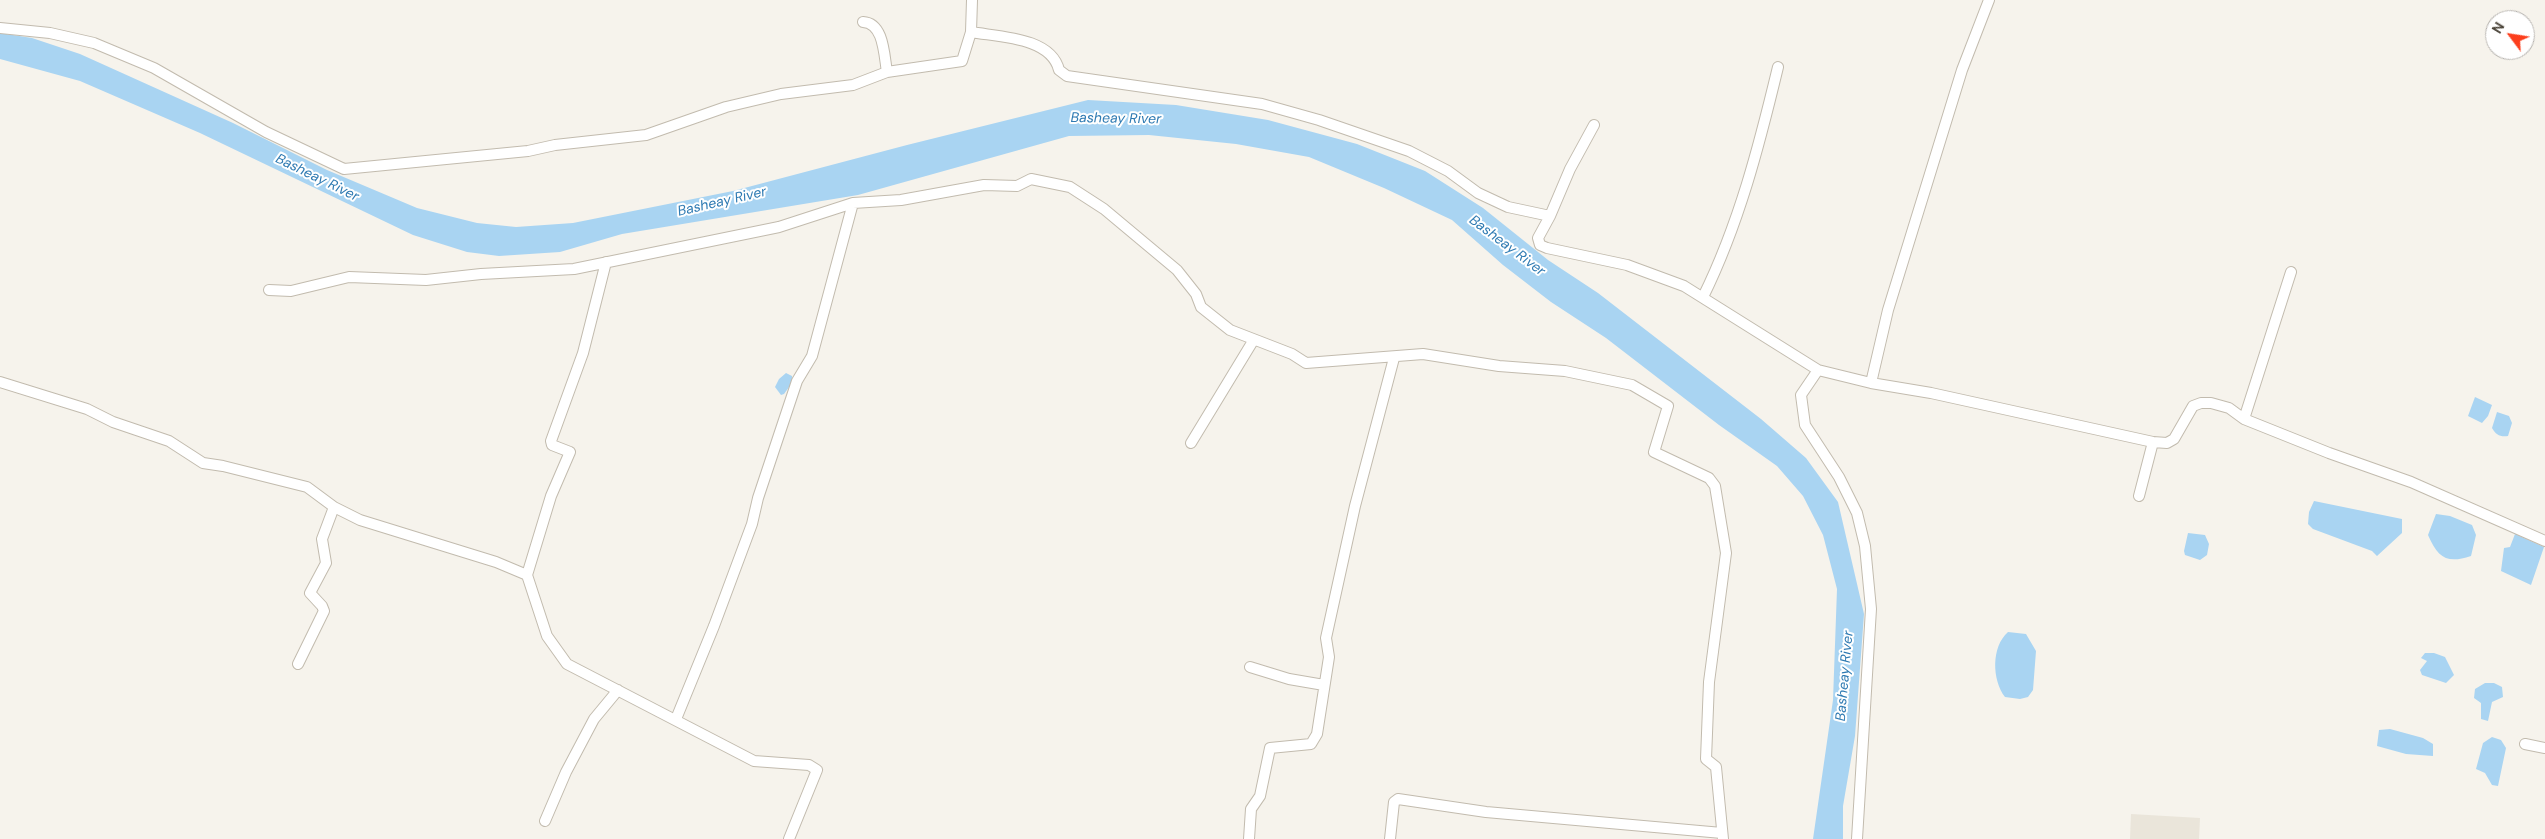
<!DOCTYPE html>
<html>
<head>
<meta charset="utf-8">
<style>
	body { margin:0 }
	#map { position:relative; width:2545px; height:839px; overflow:hidden; background:#f6f3ec; font-family:"DM Sans",sans-serif }
	canvas { display:block }
	.north { position:absolute; left:2485px; top:10px; width:50px; height:50px; box-sizing:border-box; background:#fff; border:1px solid #b7b4b0; border-radius:50%; rotate:301deg; font-size:14px; font-weight:700; line-height:20px; text-align:center; color:#4b4439 }
	.north::after { content:''; display:block; margin:auto; width:18px; height:22px; background:#fc3f1d; clip-path:polygon(50% 0,100% 100%,50% 72%,0 100%) }
</style>
</head>
<body>
<div id="map">
<canvas width="2545" height="839"></canvas>
<div class="north">N</div>
</div>
<script>
const ctx = document.querySelector('canvas').getContext('2d');
ctx.lineJoin = 'round';
function fillPath(path, color) {
  ctx.fillStyle = color;
  ctx.fill(path, 'evenodd');
}
function trace(path, color, width, dash) {
  ctx.strokeStyle = color;
  ctx.lineWidth = width;
  ctx.lineCap = dash ? 'butt' : 'round';
  ctx.setLineDash(dash || []);
  ctx.stroke(path);
}
function label(font, color, halo, rows, align = 'center') {
  ctx.font = font + ' "DM Sans",sans-serif';
  ctx.lineWidth = 4;
  ctx.setLineDash([]);
  ctx.textBaseline = 'middle';
  ctx.strokeStyle = halo;
  ctx.fillStyle = color;
  for (const [text, x, y, turn = 0] of rows) {
    ctx.save();
    ctx.translate(x, y);
    ctx.rotate((+turn || 0) * Math.PI / 180);
    ctx.textAlign = isNaN(turn) ? turn : align;
    if (halo) ctx.strokeText(text, 0, 0);
    ctx.fillText(text, 0, 0);
    ctx.restore();
  }
}
fillPath(new Path2D(`
	M2131 814 2200 818 2199 839H2130Z`), '#eae5da');
fillPath(new Path2D(`
	M0 33 32 38 80 54 233 123 327 170 417 208 477 223 516 227 573 223 733 191 907 145 1088 100 1176 105 1268 120 1357 144 1425 171 1483 208 1548 260 1598 293 1761 419 1806 458 1838 502 1864 614 1855 736 1843 806V839H1813L1833 700 1837 589 1823 535 1803 496 1777 466 1719 425 1606 338 1551 302 1503 265 1452 220 1384 188 1309 157 1236 144 1149 135 1069 136 858 195 622 234 560 252 499 256 467 252 413 235 200 133 80 81 0 59Z
	M786 373 792 376V383L784 394 781 395 775 387 779 379Z
	M2475 397 2492 405 2488 416 2482 423 2468 416Z
	M2497 412 2509 416 2512 423 2508 436C2500 437 2496 435 2492 428Z
	M2314 501 2402 519V533L2377 556 2372 551 2313 529 2308 524 2309 512Z
	M2436 514 2450 516 2472 525 2476 535 2471 556C2447 564 2438 558 2428 535Z
	M2188 533 2205 535 2209 544 2207 555 2200 560 2185 555 2184 551Z
	M2515 534 2544 547 2531 585 2501 571 2504 548 2510 547Z
	M2008 632 2026 634 2036 651 2033 690 2028 697 2020 699 2005 697C1992 680 1991 647 2008 632Z
	M2425 653H2434L2445 657 2454 675 2446 683 2422 675 2420 670 2427 661 2421 658Z
	M2485 683H2494L2502 687 2503 697 2492 702 2488 721 2481 719V703L2474 698 2475 689Z
	M2390 729 2423 738 2433 744V756L2406 754 2377 746 2379 730Z
	M2492 737 2501 740 2506 748 2498 786 2492 785 2485 773 2476 769 2483 743Z`), '#a9d4f2');
const street = new Path2D(`
	M863 22C884 23 884 55 887 72
	M0 28 50 33 94 43 154 68 266 132 344 169 528 151 555 145 646 135 726 107 781 94 853 85 887 72 962 61 971 32C999 37 1051 37 1059 70L1067 76 1262 104 1319 120 1409 151 1448 171 1478 193 1508 207 1550 216 1570 169 1594 125
	M971 32 972 0
	M1550 216 1538 238 1540 245 1547 248 1627 265 1684 286 1818 370 1871 383 1931 393 2153 442 2167 443 2174 439 2193 406 2201 403H2211L2229 408 2244 419 2329 453 2411 482 2545 541
	M269 290 291 291 349 277 426 280 481 274 574 269 779 227 853 203 901 200 984 185 1017 186 1031 179 1070 187 1104 209 1177 270 1196 294 1201 307 1230 330 1292 354 1306 363 1423 354 1499 366 1565 371 1632 385 1668 406 1654 452 1709 478 1715 486 1726 553 1709 682 1706 759 1716 767 1723 839
	M1703 297C1739 224 1759 146 1778 67
	M1818 370 1801 395 1805 425 1839 477 1857 513 1865 546 1871 609 1857 839
	M0 382 87 409 113 422 169 441 203 463 223 466 307 487 334 507 360 520 496 562 527 575 551 496 570 452 552 445 551 441 583 353 606 262
	M1871 383 1888 310 1962 70 1989 0
	M2244 419 2291 272
	M1191 443 1253 341
	M2139 496 2153 442
	M527 575 547 636 567 664 754 761 809 765 817 770 789 839
	M298 664 324 611 322 606 310 593 326 563 322 539 334 507
	M1250 667 1289 679 1324 685
	M676 719 714 626 752 524 758 498 797 381 812 356 853 203
	M2525 744 2545 748
	M545 821 566 772 594 719 618 690
	M1249 839 1251 809 1260 796 1270 748 1311 744 1317 734 1329 657 1326 638 1355 506 1394 358
	M1390 839 1394 802 1398 799 1486 812 1722 833`);
trace(street, '#c2bbae', 12);
trace(street, '#fff', 10);
label('italic 14px', '#2e7ab2', '#fff', [
	["Basheay River",1116,119,1],
	["Basheay River",317,178,26],
	["Basheay River",722,202,-13],
	["Basheay River",1507,246,37],
	["Basheay River",1845,676,-85]
]);
</script>
</body>
</html>
